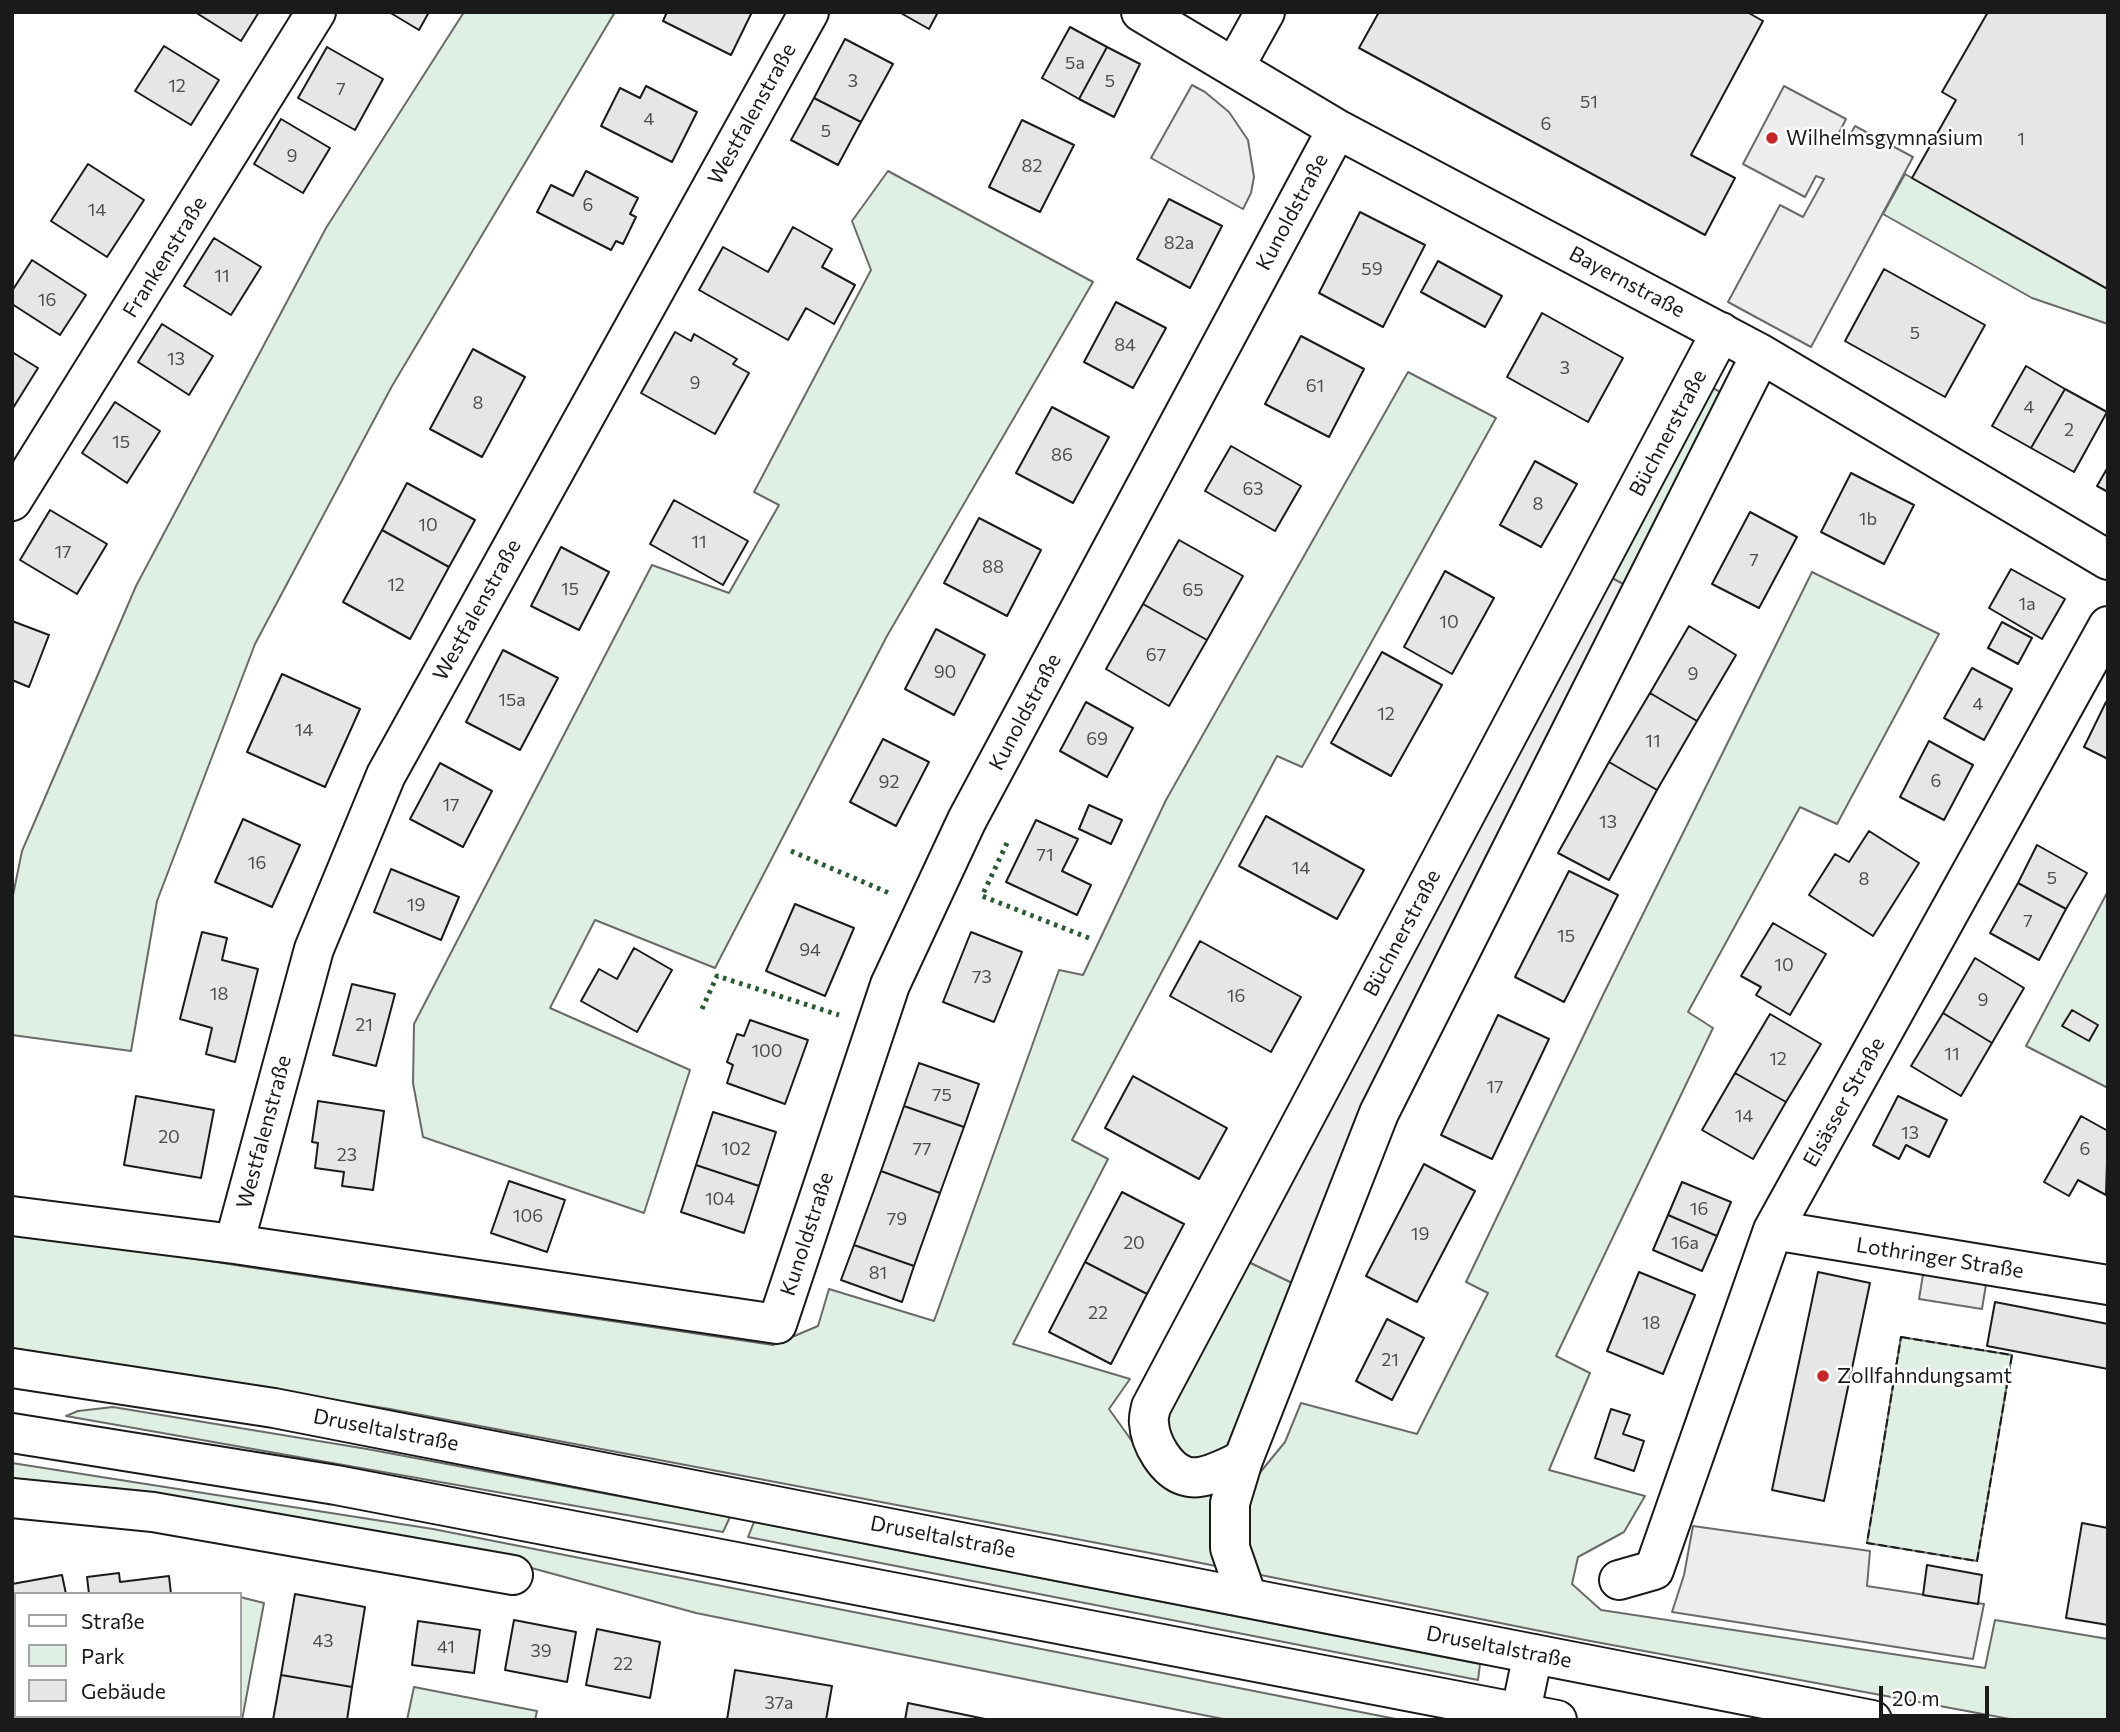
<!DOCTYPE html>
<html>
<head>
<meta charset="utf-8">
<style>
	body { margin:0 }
	#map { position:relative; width:2120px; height:1732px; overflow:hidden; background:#fff; font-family:Commissioner,sans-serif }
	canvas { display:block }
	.frame { position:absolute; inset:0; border:14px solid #1a1a1a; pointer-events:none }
	.legend { position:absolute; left:14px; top:1592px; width:228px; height:126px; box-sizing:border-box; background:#fff; border:2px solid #a3a3a3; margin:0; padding:9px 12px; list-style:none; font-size:21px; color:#1a1a1a }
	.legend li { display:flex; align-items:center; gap:14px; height:35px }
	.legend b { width:35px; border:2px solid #a3a3a3 }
	.scale { position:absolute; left:1879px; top:1686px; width:110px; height:32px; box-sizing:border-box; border:4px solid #1a1a1a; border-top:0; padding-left:9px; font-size:21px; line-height:24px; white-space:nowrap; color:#1a1a1a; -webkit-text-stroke:5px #fff; paint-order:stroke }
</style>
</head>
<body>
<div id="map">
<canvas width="2120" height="1732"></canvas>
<div class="frame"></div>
<ul class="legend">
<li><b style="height:9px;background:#fff"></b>Straße</li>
<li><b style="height:19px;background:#e0efe3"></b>Park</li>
<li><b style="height:19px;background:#e6e6e6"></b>Gebäude</li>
</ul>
<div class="scale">20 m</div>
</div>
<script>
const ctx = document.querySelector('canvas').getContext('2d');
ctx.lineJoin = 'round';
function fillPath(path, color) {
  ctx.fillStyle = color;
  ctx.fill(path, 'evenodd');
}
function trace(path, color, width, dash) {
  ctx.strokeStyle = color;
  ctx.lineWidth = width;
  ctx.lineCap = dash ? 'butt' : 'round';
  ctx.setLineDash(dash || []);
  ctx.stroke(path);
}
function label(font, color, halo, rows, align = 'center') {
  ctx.font = font + ' Commissioner,sans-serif';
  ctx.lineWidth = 5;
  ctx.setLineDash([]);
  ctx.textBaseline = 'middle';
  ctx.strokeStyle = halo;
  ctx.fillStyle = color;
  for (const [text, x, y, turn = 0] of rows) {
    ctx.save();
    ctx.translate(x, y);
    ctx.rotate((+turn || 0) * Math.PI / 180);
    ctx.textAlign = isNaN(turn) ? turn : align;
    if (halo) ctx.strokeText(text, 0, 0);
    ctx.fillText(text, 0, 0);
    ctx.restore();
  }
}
const green = new Path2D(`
	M464 12H615L392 386 255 644 157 901 131 1051 12 1035V900L22 851 136 586 326 228Z
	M888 171 1093 282 887 636 715 968 595 920 550 1008 690 1070 644 1213 423 1137 413 1083 414 1024 652 565 729 593 779 505 754 492 871 270 852 221Z
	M1905 174 2105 288 2108 285V324L2032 298 1883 214Z
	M1408 372 1496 418 1302 767 1277 756 1072 1140 1108 1159 1013 1344 1130 1379 1109 1409 1134 1444 1162 1479 1258 1475 1285 1442 1301 1403 1417 1434 1488 1293 1466 1282 1603 995 1812 572 1939 634 1837 824 1800 807 1688 1012 1713 1028 1556 1356 1590 1373 1549 1470 1645 1496 1624 1532 1578 1557 1572 1584 1601 1610 1985 1668 1995 1620 2108 1639V1720H2015L1585 1640 1166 1556 390 1409 12 1348V1230L248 1267 773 1345 818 1326 829 1289 934 1321 1059 970 1083 975 1166 800Z
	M1696 379 1737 401 1640 593 1595 569Z
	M2108 891V1088L2026 1046Z
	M1232 1254 1309 1291 1243 1460 1186 1477 1151 1407Z
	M1901 1337 2012 1355 1977 1561 1867 1543Z
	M113 1407 367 1449 730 1517 723 1532 66 1416 78 1411Z
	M12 1463 433 1529 1401 1720H1228L696 1613 528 1567 12 1485Z
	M754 1522 1480 1664 1478 1680 748 1537Z
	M240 1597 264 1603 242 1720H12V1675L16 1676V1716H240Z
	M414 1687 537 1711 535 1720H407Z`);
fillPath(green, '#e0efe3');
trace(green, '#6a6a6a', 2);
const parking = new Path2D(`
	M1192 85 1205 92 1229 112 1248 140 1254 177 1251 193 1243 209 1151 158Z
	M1784 86 1846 119 1835 141 1844 146 1855 126 1913 157 1811 347 1728 302 1780 205 1803 217 1824 179 1816 176 1805 197 1743 164Z
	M1595 569 1640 593 1309 1291 1232 1254Z
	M1926 1256 1989 1266 1982 1309 1919 1299Z
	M1693 1526 1870 1551 1867 1586 1984 1604 1973 1659 1672 1612 1684 1575Z`);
fillPath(parking, '#ededed');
trace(parking, '#6a6a6a', 2);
const building = new Path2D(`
	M195 12H259L241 41Z
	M389 12H429L419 30Z
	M667 12H752L731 55 663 21Z
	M899 12H938L929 29Z
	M1379 12H1747L1763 21 1691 155 1735 178 1705 235 1359 48Z
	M1988 12H2108V285L2106 288 1912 178 1956 100 1942 92Z
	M1070 27 1107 47 1079 99 1042 78Z
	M845 39 893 64 861 122 814 98Z
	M164 46 219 80 191 125 135 91Z
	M327 47 383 79 355 130 298 98Z
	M1107 47 1140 64 1114 117 1079 99Z
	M646 86 697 112 672 162 601 126 620 88 640 98Z
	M814 98 861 122 838 165 791 140Z
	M281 119 330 148 303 193 254 164Z
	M1022 120 1074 145 1040 212 989 187Z
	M88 164 144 200 107 257 51 221Z
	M586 171 638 198 630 214 636 217 623 244 616 241 611 250 537 212 551 185 573 196Z
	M1169 199 1222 226 1190 288 1137 259Z
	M1360 212 1425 245 1383 327 1319 293Z
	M793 227 832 249 822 267 855 285 834 324 806 308 788 340 699 290 723 247 768 272Z
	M214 238 261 267 231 315 184 286Z
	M32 260 86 295 60 335 12 304V291Z
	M1438 261 1502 296 1485 327 1421 292Z
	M1884 269 1985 325 1945 397 1845 341Z
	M1116 302 1166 328 1133 388 1084 362Z
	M1542 313 1623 358 1588 422 1507 377Z
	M162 324 213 356 189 395 138 362Z
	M675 332 691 341 694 334 737 359 733 364 749 373 715 434 641 393Z
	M1301 336 1364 369 1329 437 1265 404Z
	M473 349 525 377 482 457 430 429Z
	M12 352 38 368 13 408H12Z
	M2026 366 2065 389 2031 448 1992 426Z
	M2065 389 2107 412 2074 472 2031 448Z
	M115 402 160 431 127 483 82 453Z
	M1052 407 1109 437 1073 503 1016 473Z
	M1231 446 1301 486 1275 531 1205 491Z
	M1535 461 1577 484 1541 547 1500 525Z
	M2108 467V492L2097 486Z
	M1851 473 1914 505 1884 564 1821 532Z
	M407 483 475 520 449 567 382 530Z
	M674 500 748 541 723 585 650 544Z
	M50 510 107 544 77 594 20 560Z
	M1750 512 1797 537 1759 608 1712 584Z
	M979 518 1041 550 1007 616 944 583Z
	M382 530 449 567 410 639 343 602Z
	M1179 540 1243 576 1207 640 1143 604Z
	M561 547 609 572 579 630 531 606Z
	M2011 569 2065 599 2042 639 1989 608Z
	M1445 571 1494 598 1452 674 1404 647Z
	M1143 604 1207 640 1169 706 1106 669Z
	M12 621 49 635 29 687 12 680Z
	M2002 622 2032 638 2018 664 1988 648Z
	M1689 626 1736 655 1697 721 1650 693Z
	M936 629 985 655 954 715 905 689Z
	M503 650 558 678 520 750 466 722Z
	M1382 652 1442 685 1391 776 1331 743Z
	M1972 668 2012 689 1984 740 1944 718Z
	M282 674 360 709 325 787 247 752Z
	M1650 693 1697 721 1657 790 1609 762Z
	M1086 702 1133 728 1107 777 1060 751Z
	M2106 702 2108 703V759L2084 747Z
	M883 739 929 762 896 826 850 802Z
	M1929 741 1973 765 1944 820 1900 797Z
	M1609 762 1657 790 1609 880 1558 853Z
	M440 763 492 791 463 847 410 819Z
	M1089 805 1122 820 1111 844 1079 829Z
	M1266 816 1364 870 1337 919 1239 866Z
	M243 819 300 845 272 907 215 882Z
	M1036 820 1078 839 1062 871 1091 885 1077 915 1006 882Z
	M1869 831 1919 863 1873 936 1809 895 1835 854 1849 862Z
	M2037 845 2087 873 2066 909 2018 883Z
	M391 869 459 897 441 940 374 912Z
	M1569 871 1618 895 1564 1002 1515 977Z
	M2018 883 2066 909 2039 960 1990 933Z
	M795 904 854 928 825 996 766 971Z
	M1773 923 1826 954 1790 1015 1756 995 1761 987 1741 976Z
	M202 932 227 938 222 960 258 969 235 1062 206 1054 212 1028 180 1019Z
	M971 932 1022 952 994 1022 943 1002Z
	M1200 941 1301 997 1271 1052 1170 996Z
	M634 948 672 970 637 1032 581 1001 599 969 617 979Z
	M1975 958 2024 988 1992 1043 1943 1013Z
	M352 984 395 994 376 1066 333 1055Z
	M2072 1010 2098 1025 2089 1041 2062 1026Z
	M1943 1013 1992 1043 1961 1096 1911 1066Z
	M1770 1014 1821 1044 1786 1102 1735 1073Z
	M1498 1015 1549 1039 1492 1159 1441 1135Z
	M750 1020 808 1040 785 1104 727 1083 733 1065 727 1062 737 1034 744 1036Z
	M919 1063 979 1084 964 1127 904 1106Z
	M1735 1073 1786 1102 1753 1159 1702 1130Z
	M1133 1076 1227 1128 1199 1179 1105 1128Z
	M136 1096 214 1110 201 1178 124 1165Z
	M1898 1096 1947 1120 1929 1157 1906 1145 1899 1159 1873 1145Z
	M318 1101 384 1111 373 1190 342 1186 344 1172 315 1168 318 1143 312 1142Z
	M904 1106 964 1127 940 1193 881 1171Z
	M713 1112 776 1132 759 1186 696 1165Z
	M2081 1116 2108 1131 2106 1195 2078 1180 2069 1196 2044 1182Z
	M1424 1164 1475 1191 1417 1302 1366 1276Z
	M696 1165 759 1186 744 1233 681 1212Z
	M881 1171 940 1193 914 1266 854 1245Z
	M509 1181 565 1200 547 1252 491 1233Z
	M1682 1182 1731 1202 1717 1236 1668 1215Z
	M1122 1192 1184 1224 1147 1294 1085 1262Z
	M1668 1215 1717 1236 1702 1271 1653 1250Z
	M854 1245 914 1266 902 1302 841 1280Z
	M1085 1262 1147 1294 1111 1364 1049 1332Z
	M1639 1272 1695 1295 1663 1374 1607 1351Z
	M1818 1272 1870 1283 1824 1501 1772 1490Z
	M1995 1302 2108 1324V1369L1987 1346Z
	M1387 1319 1424 1338 1392 1400 1356 1381Z
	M1611 1409 1630 1415 1623 1434 1644 1441 1634 1471 1595 1458Z
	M2082 1523 2108 1528V1625L2066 1618Z
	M1927 1565 1982 1575 1978 1604 1923 1595Z
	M119 1573 120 1582 169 1576 171 1594H89L87 1577Z
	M62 1575 66 1594H16V1637H12V1584Z
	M295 1594 365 1607 352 1687 281 1675Z
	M514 1620 576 1632 567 1682 505 1670Z
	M418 1621 480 1630 474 1673 412 1665Z
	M597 1629 660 1642 650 1698 586 1685Z
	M735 1670 832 1686 826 1720H727Z
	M281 1675 352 1687 347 1720H273Z
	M908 1703 990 1720H905Z`);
fillPath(building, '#e6e6e6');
trace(building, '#1a1a1a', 2);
const minor = new Path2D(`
	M1141 12 1337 129 1761 354 2108 560
	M1235 66 1265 12
	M1721 332 1151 1407C1150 1412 1148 1418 1149 1423 1150 1443 1166 1470 1185 1476 1203 1482 1227 1467 1243 1460L1379 1113 1761 354
	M12 501 316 12
	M12 1216 234 1244 777 1324 890 985 967 820 1337 129
	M1773 1230 2108 1285
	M234 1244 314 949 386 775 809 12
	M1243 1460 1230 1503V1548L1247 1597
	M12 1498 153 1512 513 1575
	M1619 1580 1654 1570 1773 1230 2108 626
	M1519 1720 1533 1654`);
const major = new Path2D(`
	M12 1368 274 1408 1872 1720
	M12 1433 336 1485 1557 1720`);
trace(minor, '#1a1a1a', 42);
trace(major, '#1a1a1a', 42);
trace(minor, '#fff', 38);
trace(major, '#fff', 38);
trace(new Path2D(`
	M1007 843 982 896 1089 938
	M791 851 889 893
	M702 1009 717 976 839 1015`), '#2b5a34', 5, [3.5, 5]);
trace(new Path2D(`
	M1901 1337 2012 1355 1977 1561 1867 1543Z`), '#1a1a1a', 2, [9, 3.5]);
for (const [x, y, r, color] of [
	[1772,138,7,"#c62828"],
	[1823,1376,7,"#c62828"]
]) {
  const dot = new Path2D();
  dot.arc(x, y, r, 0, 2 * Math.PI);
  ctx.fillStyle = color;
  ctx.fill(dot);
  trace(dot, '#fff', 2.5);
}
label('18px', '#4d4d4d', null, [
	["5a",1075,63],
	["3",853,81],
	["5",1110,81],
	["12",177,86],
	["7",341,89],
	["51",1589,102],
	["4",649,119],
	["6",1546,124],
	["5",826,131],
	["1",2021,139],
	["9",292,156],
	["82",1032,166],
	["6",588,205],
	["14",97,210],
	["82a",1179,243],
	["59",1372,269],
	["11",222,276],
	["16",47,300],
	["5",1915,333],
	["84",1125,345],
	["13",176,359],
	["3",1565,368],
	["9",695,383],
	["61",1315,386],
	["8",478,403],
	["4",2029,407],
	["2",2069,430],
	["15",121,442],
	["86",1062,455],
	["63",1253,489],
	["8",1538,504],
	["1b",1868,519],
	["10",428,525],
	["11",699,542],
	["17",63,552],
	["7",1754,560],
	["88",993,567],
	["12",396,585],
	["15",570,589],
	["65",1193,590],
	["1a",2027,604],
	["10",1449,622],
	["67",1156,655],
	["90",945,672],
	["9",1693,674],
	["15a",512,700],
	["4",1978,704],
	["12",1386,714],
	["14",304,730],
	["69",1097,739],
	["11",1653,741],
	["6",1936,781],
	["92",889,782],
	["17",451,805],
	["13",1608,822],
	["71",1045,855],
	["16",257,863],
	["14",1301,868],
	["5",2052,878],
	["8",1864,879],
	["19",416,905],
	["7",2028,921],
	["15",1566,936],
	["94",810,950],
	["10",1784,965],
	["73",982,977],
	["18",219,994],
	["16",1236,996],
	["9",1983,1000],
	["21",364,1025],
	["100",767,1051],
	["11",1952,1054],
	["12",1778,1059],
	["17",1495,1087],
	["75",942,1095],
	["14",1744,1116],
	["13",1910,1133],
	["20",169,1137],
	["102",736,1149],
	["77",922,1149],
	["6",2085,1149],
	["23",347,1155],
	["104",720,1199],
	["16",1699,1209],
	["106",528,1216],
	["79",897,1219],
	["19",1420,1234],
	["20",1134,1243],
	["16a",1685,1243],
	["81",878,1273],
	["22",1098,1313],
	["18",1651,1323],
	["21",1390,1360],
	["43",323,1641],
	["41",446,1647],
	["39",541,1651],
	["22",623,1664],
	["37a",779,1703]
]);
label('21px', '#1a1a1a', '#fff', [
	["Westfalenstraße",752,114,-61],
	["Kunoldstraße",1292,212,-62],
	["Frankenstraße",165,257,-58],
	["Bayernstraße",1627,282,28],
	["Büchnerstraße",1668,433,-62],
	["Westfalenstraße",477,610,-61],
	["Kunoldstraße",1025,712,-62],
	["Büchnerstraße",1402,933,-62],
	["Elsässer Straße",1844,1102,-61],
	["Westfalenstraße",264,1132,-75],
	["Kunoldstraße",807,1234,-72],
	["Lothringer Straße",1940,1258,9],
	["Druseltalstraße",386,1430,11],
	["Druseltalstraße",943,1537,11],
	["Druseltalstraße",1499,1647,11]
]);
label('21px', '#1a1a1a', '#fff', [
	["Wilhelmsgymnasium",1786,138],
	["Zollfahndungsamt",1837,1376]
], 'left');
</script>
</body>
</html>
